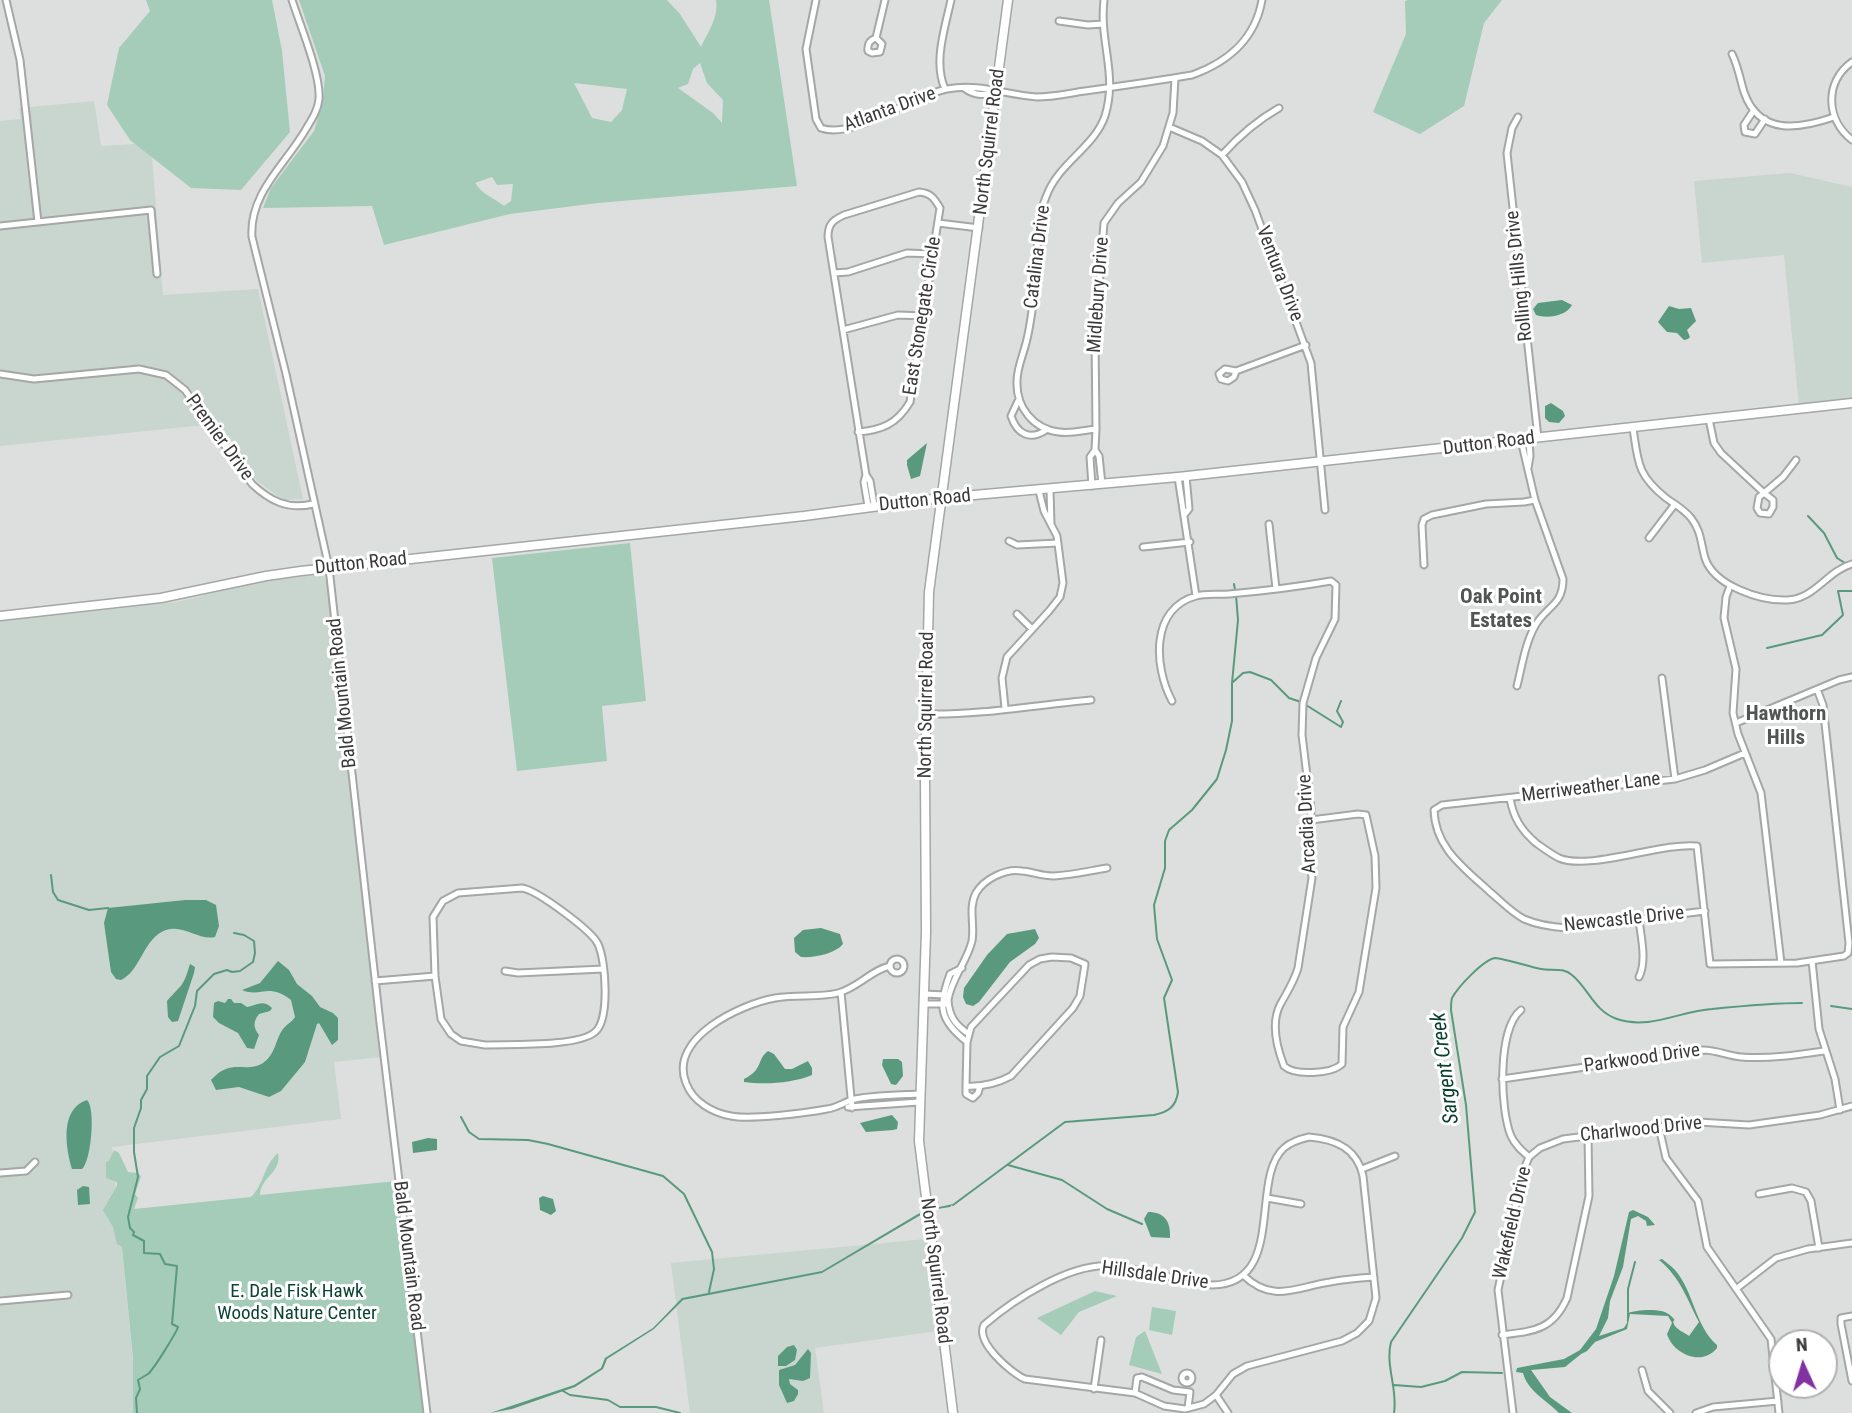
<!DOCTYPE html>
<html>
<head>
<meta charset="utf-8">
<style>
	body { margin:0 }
	#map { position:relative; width:1852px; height:1413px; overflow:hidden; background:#dcdfdd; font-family:"Roboto Condensed",sans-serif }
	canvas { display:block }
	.north { position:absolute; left:1768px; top:1329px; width:70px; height:70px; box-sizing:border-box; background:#fff; border:2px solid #b0b0b0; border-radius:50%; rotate:356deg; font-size:19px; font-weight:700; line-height:28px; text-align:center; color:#393a39 }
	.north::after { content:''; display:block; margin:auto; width:24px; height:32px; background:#8231a1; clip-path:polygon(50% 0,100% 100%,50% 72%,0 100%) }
</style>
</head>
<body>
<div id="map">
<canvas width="1852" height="1413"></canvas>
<div class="north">N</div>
</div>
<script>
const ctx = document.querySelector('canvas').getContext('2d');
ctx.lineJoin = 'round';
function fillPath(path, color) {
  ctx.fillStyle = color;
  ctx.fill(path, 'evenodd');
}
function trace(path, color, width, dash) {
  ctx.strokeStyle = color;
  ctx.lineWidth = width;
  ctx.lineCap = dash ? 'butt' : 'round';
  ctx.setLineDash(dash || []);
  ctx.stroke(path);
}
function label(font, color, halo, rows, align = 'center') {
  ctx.font = font + ' "Roboto Condensed",sans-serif';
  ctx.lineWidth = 6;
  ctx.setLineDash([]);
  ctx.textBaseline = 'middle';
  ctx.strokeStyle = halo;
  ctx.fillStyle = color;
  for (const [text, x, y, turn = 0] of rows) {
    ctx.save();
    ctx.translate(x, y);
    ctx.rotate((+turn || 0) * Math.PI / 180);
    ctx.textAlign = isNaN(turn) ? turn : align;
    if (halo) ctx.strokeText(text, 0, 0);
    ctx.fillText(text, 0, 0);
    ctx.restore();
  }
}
fillPath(new Path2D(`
	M94 101 101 146 136 144 152 157 163 295 258 289 303 499 283 500 256 480 214 424 0 446V121L21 119 19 108Z
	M1790 173 1852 187V401L1799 406 1784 255 1702 263 1694 181Z
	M322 574 326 580 336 633 381 1057 334 1062 341 1119 112 1147 138 1413H0V621L177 602 270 579Z
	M926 1239 938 1331 815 1348 824 1413H690L671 1263Z`), '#c9d5cf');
fillPath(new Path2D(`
	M146 0H272L282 51 290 132 241 190 191 188 130 140 107 105 119 48 150 11Z
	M299 0H667L680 14 701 47C708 32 719 17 716 0H769L797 186 598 203 510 214 384 245 372 206 263 208 271 188 314 131 323 100 325 76ZM700 63 707 83 723 100 722 123 713 113 678 88 688 84 693 69ZM574 83 627 89 622 110 611 122 592 118ZM492 177 497 185 513 184 511 201 504 206C493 197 483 195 475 183Z
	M1408 0H1502L1484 23 1464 106 1420 134 1373 112 1406 34 1405 1Z
	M630 543 646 701 602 706 607 761 517 771 492 558Z
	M114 1150 119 1153 128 1172 138 1173 141 1176 135 1194 138 1198 134 1209 251 1197C264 1185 263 1166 278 1153 282 1173 261 1176 260 1195L396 1181 425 1413H133V1358L122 1247 117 1244 113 1227 103 1210 117 1186V1182L106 1178V1162L109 1161Z
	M1095 1291 1117 1296 1079 1312 1061 1335 1037 1318Z
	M1152 1307 1176 1311 1172 1335 1149 1330Z
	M1145 1331 1162 1374 1129 1365 1136 1337Z`), '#a4ccb9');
fillPath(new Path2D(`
	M1562 300 1572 305C1566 316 1548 319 1536 315L1533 309 1538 303Z
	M1669 306 1679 309 1691 308 1696 321 1687 330 1690 337 1688 339 1684 340 1677 333 1667 332 1658 322Z
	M1551 403 1563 411 1565 416 1559 423 1549 422 1545 418V406Z
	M927 443 920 476 911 479 907 465V460Z
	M185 900H206L216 905 219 926 215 937C199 941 184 924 166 930 143 938 141 971 121 980L116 979 111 972 104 923 108 908Z
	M821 928 840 934 843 944C835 954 814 958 801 957L795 952 794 938 803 930Z
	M1035 929 1039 938 1035 944 1010 962 979 1002 973 1006 966 1004 963 997 964 988 987 955 1007 934Z
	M278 961 289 970 297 984 312 996 320 1007 333 1013 338 1018V1040L332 1045 319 1023 317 1024 305 1062 281 1091 269 1097 239 1087 216 1090 211 1080C232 1057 244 1074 263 1063 276 1054 275 1040 283 1029 287 1024 292 1022 295 1017L291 1000C268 982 261 998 242 990L260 983Z
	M190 964 195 967 194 973 178 1021 172 1022 168 1017 167 1001C183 983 183 987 190 964Z
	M228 999H231L234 1003H241L247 1007C257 1005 263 999 272 1008L270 1011 259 1014C253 1022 253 1027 259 1035L254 1049 247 1048 238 1033 219 1023 213 1017 214 1003 218 1001 225 1003Z
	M768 1051 774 1054 785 1069H792L808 1061 812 1068V1075C794 1083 764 1085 744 1082V1079C764 1069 756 1060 768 1051Z
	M883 1059H898L902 1062 903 1076 896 1085 891 1084 882 1065Z
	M87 1100C96 1108 91 1162 82 1169H72C66 1149 59 1109 87 1100Z
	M892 1115 898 1122 897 1129 893 1130 866 1132 860 1123Z
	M428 1138 437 1139V1150L413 1153 412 1142Z
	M83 1186 89 1187 90 1204 78 1205 77 1190Z
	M543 1196 553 1199 556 1211 551 1215 540 1210 539 1198Z
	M953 1204 950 1207 931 1210 919 1216 822 1273 683 1300 654 1329 607 1359 603 1369 575 1387 512 1409 490 1413 574 1385 601 1368 605 1358 653 1328 682 1298 822 1271 918 1214 930 1209Z
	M1633 1210 1648 1217 1655 1225 1647 1226 1646 1221 1638 1216 1631 1219 1623 1267 1610 1301 1608 1318 1599 1336 1624 1328 1627 1323V1313C1637 1310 1663 1307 1671 1316 1679 1324 1670 1317 1675 1326 1678 1330 1685 1333 1689 1336L1699 1322C1687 1299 1680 1277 1659 1260L1662 1259C1666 1262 1671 1266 1675 1270 1694 1292 1695 1326 1717 1345V1348C1702 1367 1673 1354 1667 1334L1672 1323 1668 1316 1630 1314 1627 1329 1595 1342 1587 1351 1581 1354 1565 1367 1531 1370 1550 1397 1572 1413H1559C1547 1401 1527 1390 1523 1373L1516 1372 1517 1368 1564 1359 1580 1350 1596 1329 1614 1276 1629 1212Z
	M1148 1212C1165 1212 1171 1222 1170 1238L1151 1237 1144 1219Z
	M794 1345 797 1350 795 1360 786 1366H778V1356L787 1347Z
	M808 1349 811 1353 810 1378 803 1381 789 1379 790 1384 798 1390V1394L794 1401 787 1403 779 1385V1370L795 1365Z`), '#599a7e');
trace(new Path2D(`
	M1808 516 1824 533 1837 558 1845 563
	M1234 584 1235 590
	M1767 648 1822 635 1843 615 1838 591H1852
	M1233 682 1243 673 1250 672 1271 680 1289 698 1301 702
	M1306 705 1341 727 1343 722 1337 711 1341 701
	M51 875 53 892 58 900 89 910 108 908
	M1831 1006 1852 1009
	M461 1117 469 1132 479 1139 528 1140 548 1144 663 1176 684 1194 712 1252 714 1269 709 1292
	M1008 1165 1062 1180 1107 1209 1142 1224
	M953 1205 1065 1122 1154 1115C1168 1112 1176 1107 1178 1092L1164 998 1172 980 1157 939 1154 905 1165 868V841L1169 830 1192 810 1217 779 1226 750 1232 721V683L1238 620 1236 595
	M1628 1312V1289L1635 1262
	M1394 1385 1421 1387 1445 1381 1462 1372 1502 1373
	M563 1391 570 1395 608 1400 620 1407H656L680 1413
	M137 1413 136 1398 140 1389 138 1380C141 1378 145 1376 148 1374 154 1369 176 1333 178 1327L172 1324 177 1266 165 1264 160 1254 144 1253V1241L133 1235 134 1232 130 1228 128 1217 138 1177 134 1152V1128L141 1108V1100L147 1089V1076L160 1057 179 1046 195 1006 197 991 214 974 227 970 232 972 240 971 253 962 255 953 254 941 244 935 234 933
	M1394 1413C1398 1389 1385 1366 1391 1342L1462 1238 1475 1212 1466 1105 1451 1010C1451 1006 1451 1002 1452 998 1458 987 1483 960 1495 958 1511 960 1526 966 1541 969 1552 971 1563 967 1572 975 1589 989 1594 1011 1617 1019 1650 1030 1680 1011 1712 1009 1742 1006 1772 1003 1802 1003`), '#599a7e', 2);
const street = new Path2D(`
	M6 0 20 60 38 222
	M292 0C300 25 321 75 319 99 318 110 312 119 306 129 286 164 249 193 252 237L286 374 329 568 380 1023 427 1413
	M816 0 806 49 816 119 821 128C853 140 913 95 947 89 981 83 1005 95 1037 97 1053 97 1070 93 1085 91 1121 86 1157 81 1192 75 1228 62 1255 40 1262 0
	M1059 21 1088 25 1103 24
	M876 38 882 44 880 52 872 53 868 51C867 43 870 40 876 38L885 0
	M1732 54C1738 66 1740 79 1744 92 1759 136 1799 129 1834 117
	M1852 62C1824 82 1826 120 1852 140
	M964 88C975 96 985 96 997 92
	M945 89C933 62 945 28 951 0
	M1754 110 1744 125 1745 132 1755 134 1765 119
	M1518 117 1512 128 1507 153 1538 438
	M1169 127 1202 141 1222 155 1242 182 1255 210 1311 363 1325 510
	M1222 155C1239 136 1256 121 1279 108
	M938 223 979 228
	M0 226 151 210 157 274
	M834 273 848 272 907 253 933 254
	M843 330 898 315 924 316
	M1236 371 1234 377 1228 381 1221 379 1219 374 1225 369 1236 371 1306 345
	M0 374 34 379 139 369 166 375 185 390 252 484C270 501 288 510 313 504
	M1018 401 1011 416C1017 434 1030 441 1046 430
	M1709 419 1714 443 1721 453 1764 493 1783 477 1796 460
	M1633 428C1638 462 1637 475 1666 498 1674 504 1684 509 1691 518 1701 530 1701 544 1705 558 1714 586 1761 601 1787 600 1815 599 1827 571 1852 564
	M1096 429C1085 430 1071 434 1059 432 1033 429 1016 407 1017 381 1017 367 1024 353 1027 339 1031 322 1033 304 1035 287 1039 256 1034 226 1046 197 1058 163 1094 148 1105 116 1118 74 1099 42 1104 0
	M858 432C882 430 897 424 910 402L940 208C934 198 931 193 919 192L844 215C833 220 828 224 828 237L866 475
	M1095 450 1099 456 1102 484
	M1528 468 1530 456 1529 439
	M1178 477 1196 596
	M1092 486 1090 457 1095 450 1096 429 1095 337 1104 223 1118 203 1141 182 1163 146 1173 113 1175 78
	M1050 490 1051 524
	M1764 493 1773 500V507L1769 514 1760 513 1757 508 1759 497Z
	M868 506 864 482 866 475 870 481 874 505
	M1185 514 1189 509 1186 476
	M1269 524 1276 589
	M1649 538 1675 504
	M1009 541 1017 545 1058 543
	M1143 547 1190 542
	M1424 565 1422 525 1424 519 1432 515 1486 504 1524 502 1535 500
	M1730 586 1726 597 1724 618 1736 669 1733 713 1738 734 1761 793 1781 963
	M1017 614 1032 629
	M1662 678 1675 779
	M1517 686C1522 666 1525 644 1535 626 1546 606 1563 606 1563 579L1535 500 1521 440
	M1172 701C1154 667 1150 609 1196 596 1206 593 1219 595 1229 594 1263 591 1297 587 1331 581L1336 585 1335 619 1316 658 1303 703 1302 735 1311 809 1309 853 1312 878 1298 968C1294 982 1287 992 1280 1005 1271 1023 1277 1048 1284 1066 1295 1076 1331 1074 1342 1064L1343 1027 1359 992 1376 888 1375 856 1366 815 1358 814 1311 820
	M1005 708 1002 678 1007 657 1049 611 1060 597 1063 583 1057 536 1044 511 1039 491
	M926 714C981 715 1036 705 1091 700
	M1736 723 1839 680 1852 677
	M1510 798C1513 817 1521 830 1536 843 1543 848 1551 854 1559 858 1589 871 1662 842 1697 846L1710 964 1797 963 1844 956 1848 953 1849 943 1823 705 1817 689
	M522 888C537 890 592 931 598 944 606 961 610 1020 595 1032 578 1047 510 1044 485 1045L461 1041 451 1034 441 1019 435 976 433 917 443 901 458 893Z
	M1705 911 1567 928C1552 927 1538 925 1524 919 1512 913 1501 901 1490 892 1464 868 1435 848 1434 810L1442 805 1675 779 1705 770 1745 753
	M1052 957 1071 958 1085 964 1080 996 1073 1008 1011 1076C996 1084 983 1087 966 1086L967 1042 971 1027 1029 965 1040 959Z
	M890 966a7 7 0 1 1 14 0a7 7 0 1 1-14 0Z
	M1812 961 1819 1029 1835 1079 1840 1110
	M890 966C871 970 858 988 838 993 818 998 796 994 775 998 741 1004 668 1038 686 1083 693 1102 713 1113 731 1116 750 1120 806 1113 827 1109 836 1108 843 1103 851 1100 869 1095 901 1095 920 1094
	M962 968 950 974C938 1006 939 1020 967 1042
	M505 971 518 973 603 969
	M1639 977C1647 961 1641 937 1639 920
	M375 981 435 976
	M841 992 852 1108
	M924 994 945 995
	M924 1004H945
	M1521 1010C1497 1029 1500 1110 1511 1136 1515 1145 1522 1151 1529 1157
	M969 1034C955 1025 949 1016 948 1000 951 979 967 962 972 941 975 926 968 908 976 893 984 879 1006 868 1022 871 1033 872 1042 876 1054 876 1072 875 1089 871 1107 868
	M1502 1079 1703 1050C1717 1050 1728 1056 1741 1057 1769 1059 1797 1055 1824 1051
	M966 1086V1094L973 1098 978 1093 980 1086
	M848 1107 919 1102
	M1659 1127 1666 1158 1698 1201 1707 1247 1771 1339 1779 1413
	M1309 1137C1335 1139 1357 1148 1363 1176L1376 1298 1369 1321 1357 1333 1342 1341 1247 1366 1233 1374 1216 1395 1204 1404 1185 1409 1164 1406 1135 1393 1025 1379C1011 1373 975 1342 984 1325 1013 1300 1070 1263 1110 1266 1145 1269 1178 1281 1212 1285 1287 1284 1249 1179 1284 1148 1291 1142 1300 1139 1309 1137Z
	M1362 1169 1395 1156
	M0 1173 26 1171 35 1162
	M1759 1194 1792 1188 1806 1192 1811 1201 1819 1248
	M1267 1198 1301 1204
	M1243 1275C1273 1304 1296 1287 1330 1282 1345 1279 1359 1278 1374 1277
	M1736 1289 1776 1258 1808 1249 1852 1243
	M0 1301 68 1295
	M1852 1316 1841 1318V1324L1852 1381
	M1502 1335C1534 1331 1553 1330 1567 1298L1589 1196 1588 1136
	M1642 1370 1648 1391 1670 1413
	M1182 1378a5 5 0 1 1 10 0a5 5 0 1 1-10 0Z
	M1094 1389 1101 1340
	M1135 1393 1137 1378 1142 1377 1173 1390 1190 1392 1188 1408
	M1216 1395 1228 1413
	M1513 1413 1498 1290 1517 1199 1519 1182 1529 1157 1540 1148 1563 1139 1698 1122 1749 1125 1820 1115 1852 1106
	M1696 1413 1713 1407 1778 1401`);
const secondary = new Path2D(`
	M0 616 161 598 266 576 301 571 804 516 940 498 1178 477 1852 403
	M953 1413 919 1141 926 932 925 777 929 592 1008 0`);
trace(street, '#a4a7a5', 9);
trace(secondary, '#a4a7a5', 11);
trace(street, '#fff', 5);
trace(secondary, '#fff', 8);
label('19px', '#393a39', '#fff', [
	["Atlanta Drive",890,110,-20],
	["North Squirrel Road",990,142,-83],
	["Catalina Drive",1038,257,-83],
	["Ventura Drive",1279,274,69],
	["Rolling Hills Drive",1520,276,-96],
	["Midlebury Drive",1099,295,-86],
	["East Stonegate Circle",923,316,-81],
	["Premier Drive",219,438,54],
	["Dutton Road",1489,444,-7],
	["Dutton Road",925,501,-6],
	["Dutton Road",361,564,-6],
	["Bald Mountain Road",343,693,-96],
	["North Squirrel Road",927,705,-89],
	["Merriweather Lane",1591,788,-7],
	["Arcadia Drive",1308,824,-93],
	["Newcastle Drive",1624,920,-6],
	["Parkwood Drive",1642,1059,-8],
	["Charlwood Drive",1641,1130,-6],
	["Wakefield Drive",1513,1223,-77],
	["Bald Mountain Road",408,1256,83],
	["North Squirrel Road",935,1271,83],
	["Hillsdale Drive",1155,1276,8]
]);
label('19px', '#0d4431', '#fff', [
	["E. Dale Fisk Hawk",297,1292],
	["Woods Nature Center",297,1314]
]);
label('bold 21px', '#525554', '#fff', [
	["Oak Point",1501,598],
	["Estates",1501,622],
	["Hawthorn",1786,715],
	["Hills",1786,739]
]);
label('italic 21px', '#07412e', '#fff', [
	["Sargent Creek",1446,1068,-97]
]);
</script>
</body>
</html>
